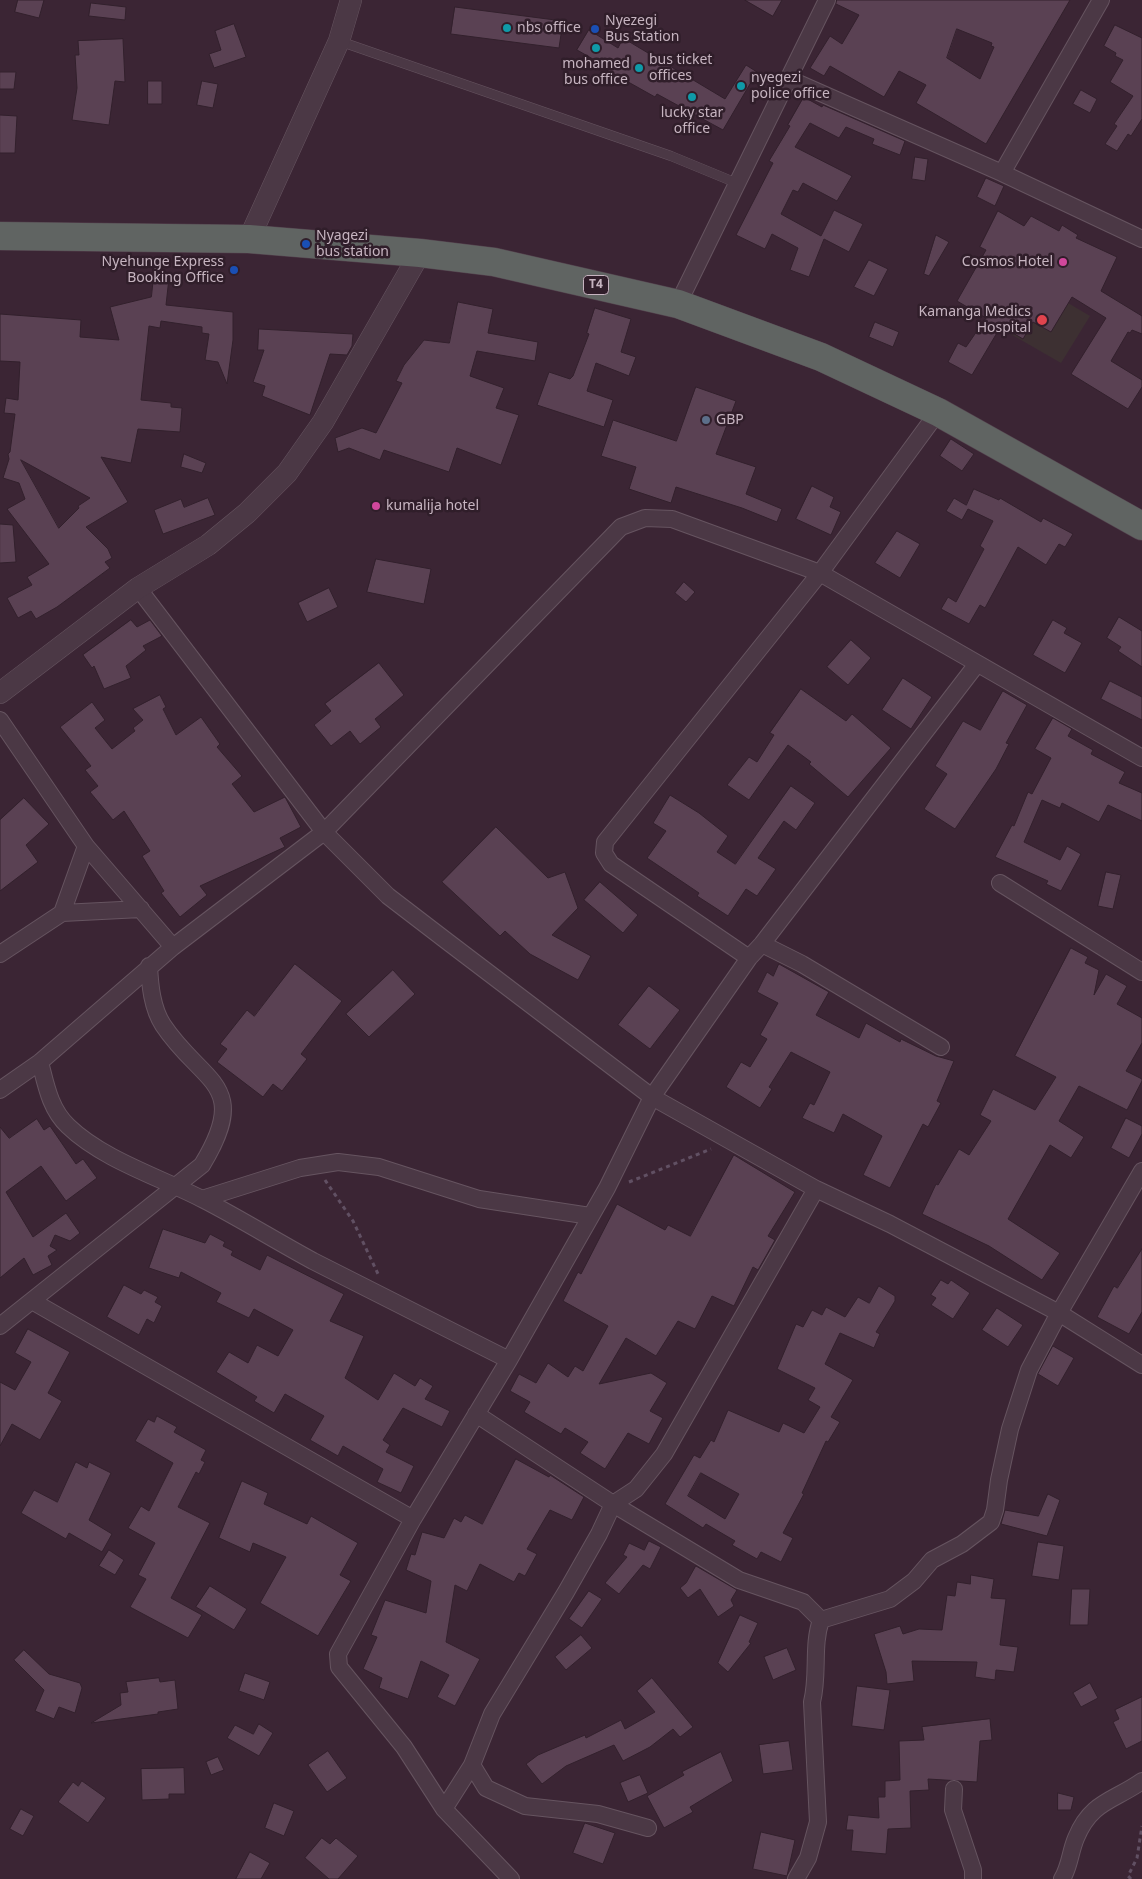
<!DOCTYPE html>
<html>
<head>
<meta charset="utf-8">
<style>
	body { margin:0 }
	canvas { display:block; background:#3b2534 }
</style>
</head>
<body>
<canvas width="1142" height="1879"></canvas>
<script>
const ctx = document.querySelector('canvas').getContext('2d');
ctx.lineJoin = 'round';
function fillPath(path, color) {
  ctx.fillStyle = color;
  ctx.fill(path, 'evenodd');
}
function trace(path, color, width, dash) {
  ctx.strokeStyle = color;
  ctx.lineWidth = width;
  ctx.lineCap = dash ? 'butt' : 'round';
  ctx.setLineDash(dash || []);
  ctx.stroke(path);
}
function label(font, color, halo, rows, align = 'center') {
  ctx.font = font + ' "Noto Sans",sans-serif';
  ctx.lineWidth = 5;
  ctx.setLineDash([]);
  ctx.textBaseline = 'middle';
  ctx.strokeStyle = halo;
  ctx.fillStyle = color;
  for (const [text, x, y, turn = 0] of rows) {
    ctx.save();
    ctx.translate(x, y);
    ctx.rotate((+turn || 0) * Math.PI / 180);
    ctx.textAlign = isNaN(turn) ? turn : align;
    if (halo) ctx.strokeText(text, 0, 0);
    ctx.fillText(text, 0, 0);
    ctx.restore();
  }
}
fillPath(new Path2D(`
	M1024 277 1090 316 1061 363 995 325Z`), '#3d3032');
const building = new Path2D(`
	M18 0H44L39 18 15 12Z
	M745 0H782L773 16Z
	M837 0H1070L986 144 916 103 926 85 899 71 884 97 830 66 824 76 810 68 830 36 842 44 859 15 836 4ZM957 29 992 43 991 46 994 47 980 79 947 58Z
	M91 3 126 7 125 20 89 16Z
	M455 7 563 21 559 48 451 34Z
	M234 24 246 57 214 68 209 54 221 50 215 31Z
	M1115 25 1142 38V119L1131 136 1128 134 1117 151 1105 144 1117 126 1114 124 1133 96 1110 82 1123 60 1115 56 1116 53 1104 46Z
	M589 30 618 48 623 38 725 99 746 65 757 72 723 130 657 94 655 97 605 69 607 67 577 50Z
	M123 39 125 82 115 81 109 125 72 120 77 88 75 55H79L78 41Z
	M0 72H16L14 89H0Z
	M148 81H162V104H148Z
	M202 81 218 84 213 108 197 105Z
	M1081 90 1097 99 1090 113 1073 104Z
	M804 97 822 107 823 105 905 141 900 155 872 144 874 139 846 127 839 138 810 123 795 147 852 176 837 201 803 183 798 192 793 190 781 214 821 236 834 210 863 224 849 252 824 239 809 277 790 270 798 248 772 234 765 249 736 235 773 163 769 161 790 126 788 125Z
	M0 115 17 116 15 153H0Z
	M915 157 928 159 925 181 912 179Z
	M986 178 1004 186 995 206 977 197Z
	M998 211 1024 226 1031 216 1059 231 1062 225 1078 235 1076 238 1117 257 1101 291 1142 316V334L1132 330 1130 333 1128 332 1111 361 1142 380V387L1128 409 1071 374 1106 318 1072 297 1051 332 1033 322 1023 339 1001 326 972 375 948 362 958 343 966 347 986 318 957 301 986 250 980 247Z
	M936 235 949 242 929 276 924 274Z
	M869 260 888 269 874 296 854 287Z
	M154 276 169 278 166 305 233 312V340L227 384 218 362 205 360 209 334 202 333V327L161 321 160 328 149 326 141 400 171 403V407L182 408 180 432 138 429 131 463 101 457 128 502 86 527 108 549 112 558 105 562 110 568 57 607 36 619 31 611 18 618 7 598 32 585 27 577 49 564 7 509 25 499 19 483 3 478 9 459 8 454 10 452 15 414 4 413 6 398 18 400 20 362 0 361V314L81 320 80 337 119 340 110 307 151 297ZM21 460 90 498 78 506 79 508 59 528Z
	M458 302 493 309 488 333 538 342 535 361 477 351 470 376 504 388 496 408 519 415 501 465 457 448 449 472 384 450 380 460 349 448 338 452 335 438 362 428 376 433 402 383 396 381 404 365 424 340 449 343Z
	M595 308 631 319 621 352 636 357 629 376 596 363 587 391 613 400 604 427 537 405 549 372 570 379 573 376 589 334 587 333Z
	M875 322 899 332 893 347 869 337Z
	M259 329 353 334 352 346 347 355 330 354 310 415 262 396 265 386 253 382 264 350H258Z
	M696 387 736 401 716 454 756 467 746 494 782 509 777 522 742 508 676 487 671 503 629 489 636 467 601 456 613 420 676 441Z
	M951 439 974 454 962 471 940 456Z
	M184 454 206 463 202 473 181 467Z
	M812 486 834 497 830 507 841 512 831 535 796 519Z
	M974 489 999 500 1000 498 1041 522 1043 518 1073 534 1065 547 1059 544 1046 565 1018 547 985 608 980 605 969 624 941 609 948 597 956 602 984 549 980 546 993 521 968 509 962 520 946 511 954 498 966 505Z
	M208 498 215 515 163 534 154 510 181 499 184 507Z
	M0 524 13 525 16 562 0 563Z
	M897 531 920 544 900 578 875 563Z
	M376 559 431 569 424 604 367 592Z
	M684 582 695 592 686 602 675 593Z
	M329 588 338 607 307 622 298 603Z
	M1119 617 1142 631V667L1118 651 1121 647 1107 638Z
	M131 620 137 627 150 620 162 636 143 646 146 650 126 666 131 678 104 689 94 666 92 668 83 655Z
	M1053 620 1067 628 1064 633 1082 643 1065 673 1033 655Z
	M851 640 871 658 848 685 827 667Z
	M379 663 404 695 375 719 381 727 360 744 350 731 331 746 314 725 331 711 325 704Z
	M903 678 932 697 911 729 882 710Z
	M1110 681 1142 697V720L1101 699Z
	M801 689 846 721 852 714 891 748 848 797 809 764 811 762 788 745 749 800 727 785 749 757 757 762 774 735 770 733Z
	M1003 691 1027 705 1006 743 1009 744 996 769 955 829 924 809 947 774 935 766 963 721 980 730Z
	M160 695 166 707 163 709 176 735 201 717 220 744 217 747 242 776 232 784 254 812 285 797 301 827 280 838 285 847 200 886 207 895 180 917 161 893 164 891 142 856 150 851 124 811 113 820 90 792 98 786 85 770 91 766 60 727 92 702 105 720 95 728 112 749 135 731 133 728 143 720 133 709Z
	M1053 718 1072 729 1068 736 1093 750 1091 754 1125 772 1119 783 1142 793V821L1108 805 1099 822 1062 803 1060 808 1042 800 1024 842 1060 860 1067 846 1081 854 1061 891 1046 884 1048 881 995 857 1012 825 1014 826 1028 792 1032 794 1051 758 1035 749Z
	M791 786 815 803 796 830 784 821 758 858 776 869 757 896 746 889 728 916 697 896 699 893 647 858 666 831 653 823 670 795 699 813 728 836 717 852 735 864Z
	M24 798 49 824 26 845 38 862 0 891V820Z
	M496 827 548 878 565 872 578 908 552 935 591 956 578 980 530 954 505 931 500 936 442 882Z
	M1106 872 1121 875 1113 909 1098 906Z
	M600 882 638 915 623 933 584 900Z
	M1071 948 1088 957 1085 963 1099 970 1094 995 1106 974 1127 986 1117 1004 1142 1018V1043L1126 1071 1142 1079V1081L1127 1110 1079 1086 1059 1121 1084 1137 1071 1158 1050 1145 1008 1219 1060 1253 1042 1280 989 1246 922 1214 936 1184 938 1185 959 1149 969 1155 991 1121 980 1115 993 1089 1035 1110 1056 1077 1015 1056Z
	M295 964 342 1001 301 1054 307 1059 282 1091 273 1084 263 1097 217 1062 227 1049 220 1044 247 1010 254 1016Z
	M779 964 829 992 816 1015 859 1038 866 1023 900 1042 901 1039 936 1056 954 1061 937 1101 941 1103 928 1127 923 1124 890 1188 863 1175 882 1136 843 1114 834 1133 802 1118 810 1103 814 1105 830 1072 791 1052 769 1087 772 1089 760 1108 726 1087 741 1062 750 1067 767 1039 760 1035 778 1003 757 992 767 972 773 976Z
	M393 970 415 994 369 1037 346 1014Z
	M649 986 680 1010 650 1049 618 1025Z
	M1126 1118 1142 1126V1134L1129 1158 1111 1148Z
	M37 1119 44 1130 50 1126 76 1164 83 1159 97 1178 66 1201 41 1166 6 1192 33 1237 66 1213 80 1233 70 1241 55 1235 50 1246 57 1250 48 1256 52 1265 33 1275 24 1258 0 1278V1127L9 1138Z
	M734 1155 795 1192 768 1236 775 1240 758 1270 753 1267 734 1306 712 1296 695 1329 678 1321 656 1356 626 1338 599 1384 651 1373 667 1383 650 1411 663 1418 649 1444 628 1433 605 1469 580 1453 588 1442 565 1428 561 1434 524 1412 530 1402 510 1391 519 1374 536 1383 548 1363 568 1377 575 1366 583 1371 608 1326 563 1301 578 1272 581 1274 617 1204 665 1230 668 1225 690 1236Z
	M163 1229 205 1243 210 1234 225 1242 223 1246 233 1251 231 1255 260 1270 267 1255 344 1294 330 1321 364 1336 345 1378 378 1400 394 1373 415 1386 420 1378 433 1386 425 1399 450 1411 442 1427 403 1408 383 1440 390 1445 386 1452 414 1466 401 1493 377 1482 383 1469 343 1446 338 1456 310 1440 324 1416 285 1394 274 1413 254 1401 257 1397 216 1372 229 1352 248 1363 257 1345 278 1356 293 1330 254 1309 249 1318 216 1302 221 1293 181 1272 179 1278 149 1268Z
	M1142 1249V1312L1129 1334 1097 1317 1114 1286 1117 1288Z
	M941 1280 948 1284 951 1280 970 1293 953 1319 931 1305 936 1298 931 1295Z
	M124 1285 141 1294 144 1290 158 1297 155 1302 162 1306 154 1323 147 1319 139 1335 107 1317Z
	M879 1286 895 1296V1301L876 1332 880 1334 874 1348 840 1333 825 1364 853 1380 831 1417 840 1422 828 1442 826 1441 802 1493 804 1494 783 1533 793 1538 781 1562 761 1552 757 1559 732 1545 735 1541 706 1524 703 1528 665 1504 694 1455 700 1458 711 1440 714 1442 728 1410 779 1432 783 1423 804 1433 820 1407 808 1400 815 1388 777 1369 796 1324 803 1327 812 1310 822 1315 826 1307 845 1317 858 1297 869 1303ZM701 1473 739 1494 725 1519 688 1496Z
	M997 1308 1023 1325 1008 1347 982 1330Z
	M28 1329 70 1352 48 1393 62 1401 40 1440 12 1424 0 1446V1382L15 1390 31 1362 15 1353Z
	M1053 1346 1074 1358 1058 1386 1038 1374Z
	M157 1416 177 1427 174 1432 206 1450 201 1460 205 1462 199 1474 196 1472 178 1507 210 1523 171 1598 202 1615 188 1638 130 1607 146 1579 138 1575 155 1543 128 1528 141 1506 149 1511 173 1463 135 1441 148 1419 154 1422Z
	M516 1459 549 1477 550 1475 584 1497 572 1520 550 1510 527 1549 537 1554 525 1576 519 1573 514 1582 480 1564 467 1591 455 1585 446 1642 480 1659 455 1706 437 1697 449 1675 421 1661 408 1699 379 1688 382 1678 363 1669 377 1637 371 1635 385 1600 426 1613 431 1581 406 1570 411 1554 415 1555 422 1532 444 1538 454 1518 461 1522 465 1515 482 1524Z
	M76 1462 87 1468 89 1462 111 1473 89 1520 112 1534 102 1552 69 1533 66 1539 21 1513 34 1490 57 1502Z
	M242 1481 268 1493 264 1504 307 1524 311 1516 358 1543 340 1575 351 1581 318 1636 260 1603 286 1557 253 1543 250 1552 219 1538Z
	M1048 1494 1060 1500 1047 1536 1001 1524 1005 1510 1038 1516Z
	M649 1541 661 1547 650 1569 643 1565 619 1594 605 1583 627 1557 623 1555 629 1543 644 1550Z
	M1038 1542 1064 1546 1059 1580 1032 1576Z
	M109 1550 124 1560 115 1575 99 1566Z
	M696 1566 737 1590 731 1600 734 1606 718 1617 700 1589 688 1598 680 1588 686 1583Z
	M971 1575 994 1579 991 1598 1006 1599 1000 1645 1018 1647 1014 1672 996 1670 995 1680 975 1677 977 1662 912 1661 914 1681 887 1684 886 1672 874 1634 900 1626 903 1634 919 1629 942 1630 947 1595 955 1596 957 1582 970 1584Z
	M210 1586 247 1609 234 1630 196 1607Z
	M1072 1589H1090L1088 1625H1070Z
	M589 1591 602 1599 582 1628 569 1619Z
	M740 1615 758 1623 749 1642 751 1643 728 1672 718 1663Z
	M581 1635 592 1648 566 1670 555 1657Z
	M787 1648 796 1670 773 1680 764 1657Z
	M24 1650 49 1674 80 1683 82 1688 75 1713 59 1707 54 1719 35 1711 44 1690 14 1660Z
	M245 1673 270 1682 264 1700 239 1691Z
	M159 1678 160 1682 175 1680 178 1709 158 1712V1714L91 1723 121 1705 120 1693 128 1692 126 1682Z
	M652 1678 693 1727 680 1737 673 1729 650 1747 623 1761 614 1745 566 1766 542 1784 526 1764 538 1755 585 1735 586 1738 621 1720 625 1729 655 1712 637 1691Z
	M1090 1683 1098 1698 1081 1707 1073 1693Z
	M857 1686 890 1690 884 1730 852 1726Z
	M1142 1697V1741L1126 1749 1113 1722 1119 1719 1115 1710Z
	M990 1719 992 1740 980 1741 977 1782 928 1779 929 1790 910 1791 911 1828 888 1829 886 1854 851 1851 853 1830H846L848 1815 879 1818 878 1797H885V1781L900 1780 899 1741 924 1740 922 1727Z
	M259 1724 273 1733 259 1756 227 1738 235 1725 253 1734Z
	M789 1741 793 1770 763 1774 759 1745Z
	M328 1751 347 1778 327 1792 308 1765Z
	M721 1752 733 1781 690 1807 693 1812 664 1828 647 1796 684 1775 682 1772Z
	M218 1757 224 1770 211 1775 206 1762Z
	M184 1768 185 1794H169V1799L142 1800 141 1769Z
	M640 1775 648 1793 628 1802 620 1783Z
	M82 1781 106 1798 88 1823 58 1802 73 1782 78 1786Z
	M1058 1793 1074 1797 1071 1810H1058Z
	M274 1803 294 1811 284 1836 265 1828Z
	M21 1809 34 1816 23 1836 10 1829Z
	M585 1823 615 1833 603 1864 573 1853Z
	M761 1832 795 1840 787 1876 753 1869Z
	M322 1838 330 1844 336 1838 358 1856 338 1879H329L305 1858Z
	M250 1852 270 1863 261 1879H236Z`);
fillPath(building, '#5a4153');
trace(building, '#32202c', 1);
const service = new Path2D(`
	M339 41 671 156 739 184`);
const minor = new Path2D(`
	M789 79 1002 173 1142 239
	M1002 173 1101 0
	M678 304 827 0
	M138 588 324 832 388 896 448 942 652 1097 816 1189 890 1224 1059 1313 1142 1365
	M0 720 86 846 173 947
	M1000 883 1142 972
	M62 913 141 909
	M762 944 802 964 941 1047
	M0 954 62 913 86 846
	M749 958 611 864 604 853 605 842 820 573 938 412
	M40 1062C46 1085 50 1109 68 1126 103 1160 162 1178 204 1200 241 1219 276 1241 313 1261 378 1294 444 1327 509 1360
	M0 1090 40 1062 173 947 324 832 621 527 645 518 672 519 820 573 1142 758
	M202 1199 300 1168 338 1162 379 1167 479 1199 590 1216
	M32 1301 413 1519
	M0 1326 202 1165C252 1083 202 1084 163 1025 152 1008 150 985 149 966
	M476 1414 613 1504 636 1489 664 1454 816 1189
	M472 1765 486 1788 525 1806 598 1814 648 1828
	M954 1789 953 1810 973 1870V1879
	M444 1809 472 1765 492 1714 566 1592 599 1534 613 1504 739 1580 803 1602 821 1620 890 1599 914 1581 932 1560 962 1544 991 1522 995 1510 999 1480 1010 1429 1029 1370 1059 1313 1142 1171
	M511 1879 444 1809 404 1747 339 1667 338 1654 413 1519 509 1360 607 1188 652 1097 749 958 762 944 977 664
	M796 1879 808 1858 818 1822 812 1702C819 1674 812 1646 821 1620
	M1062 1879C1070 1866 1070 1852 1076 1838 1091 1801 1114 1801 1142 1781`);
const tertiary = new Path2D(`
	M249 239 339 41 351 0
	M0 693 138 588 208 545 247 513 287 473 323 422 420 253`);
const trunk = new Path2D(`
	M0 236 249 239 420 253 494 262 678 304 821 357 938 412 1142 526`);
trace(service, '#665460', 10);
trace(minor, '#665460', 18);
trace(tertiary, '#665460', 22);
trace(trunk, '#53414d', 29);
trace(new Path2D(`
	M325 1180 353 1221 379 1276
	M629 1182 711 1149
	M1131 1879 1128 1876 1137 1858 1142 1826`), '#615063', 3, [4, 4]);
trace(service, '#4b3845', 9);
trace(minor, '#4b3845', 16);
trace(tertiary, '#4b3845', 21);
trace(trunk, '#606462', 28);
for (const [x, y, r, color] of [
	[507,28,5,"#0f9aa8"],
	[595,29,5,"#1a4fb4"],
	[596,48,5,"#0f9aa8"],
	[639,68,5,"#0f9aa8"],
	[741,86,5,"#0f9aa8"],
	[692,97,5,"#0f9aa8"],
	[306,244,5,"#1a4fb4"],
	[1063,262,5,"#d1479c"],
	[234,270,5,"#1a4fb4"],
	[1042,320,6,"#e0444e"],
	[706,420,5,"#5c6f8a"],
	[376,506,5,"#d1479c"]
]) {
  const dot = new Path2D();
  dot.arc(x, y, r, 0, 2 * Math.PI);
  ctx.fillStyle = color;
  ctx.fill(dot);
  trace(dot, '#301e2a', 2);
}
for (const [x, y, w] of [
	[596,285,25]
]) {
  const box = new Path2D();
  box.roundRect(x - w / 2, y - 9.5, w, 19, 4);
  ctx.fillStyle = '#301e2a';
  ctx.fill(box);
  trace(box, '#c6b4c0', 1);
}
label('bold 12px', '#c6b4c0', null, [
	["T4",596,285]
]);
label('14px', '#c6b4c0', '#301e2a', [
	["Nyezegi",605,21],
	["Bus Station",605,37],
	["nbs office",517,28],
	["bus ticket",649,60],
	["offices",649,76],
	["mohamed",596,64,"center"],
	["bus office",596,80,"center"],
	["nyegezi",751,78],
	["police office",751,94],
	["lucky star",692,113,"center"],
	["office",692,129,"center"],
	["Nyagezi",316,236],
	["bus station",316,252],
	["Nyehunge Express",224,262,"right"],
	["Booking Office",224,278,"right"],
	["Cosmos Hotel",1053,262,"right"],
	["Kamanga Medics",1031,312,"right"],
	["Hospital",1031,328,"right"],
	["GBP",716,420],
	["kumalija hotel",386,506]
], 'left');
</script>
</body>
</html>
